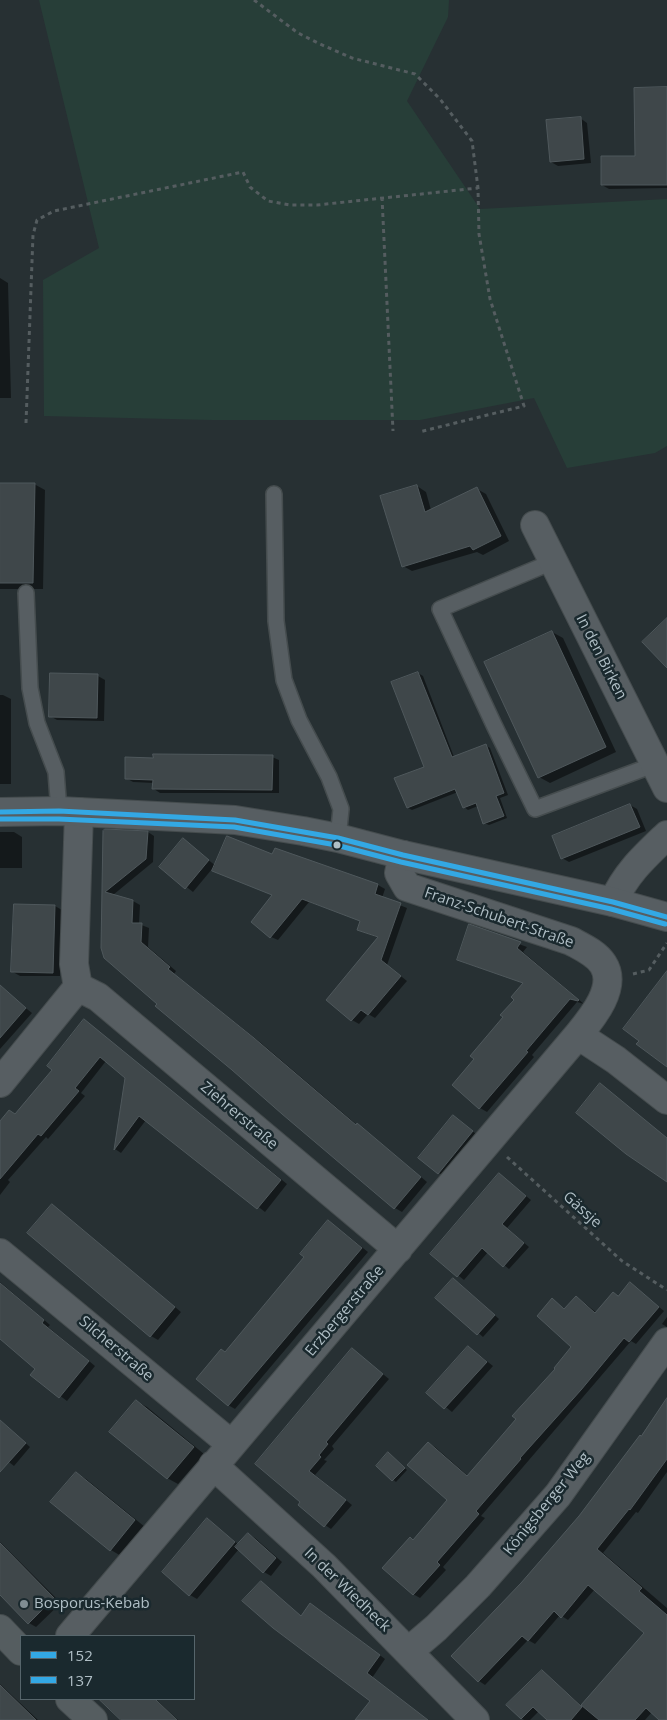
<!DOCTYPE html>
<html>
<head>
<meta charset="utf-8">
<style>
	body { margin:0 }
	#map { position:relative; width:667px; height:1720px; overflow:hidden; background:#273033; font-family:"Open Sans",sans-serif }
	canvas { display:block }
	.legend { position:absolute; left:20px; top:1635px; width:175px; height:65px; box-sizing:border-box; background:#1a292e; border:1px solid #56656b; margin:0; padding:6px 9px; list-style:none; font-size:15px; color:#b0bfc6 }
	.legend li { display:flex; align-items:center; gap:10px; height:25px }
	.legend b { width:25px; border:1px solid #56656b }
</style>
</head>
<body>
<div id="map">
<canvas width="667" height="1720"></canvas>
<ul class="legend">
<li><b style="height:6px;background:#33a8e4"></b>152</li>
<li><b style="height:6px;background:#33a8e4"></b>137</li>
</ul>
</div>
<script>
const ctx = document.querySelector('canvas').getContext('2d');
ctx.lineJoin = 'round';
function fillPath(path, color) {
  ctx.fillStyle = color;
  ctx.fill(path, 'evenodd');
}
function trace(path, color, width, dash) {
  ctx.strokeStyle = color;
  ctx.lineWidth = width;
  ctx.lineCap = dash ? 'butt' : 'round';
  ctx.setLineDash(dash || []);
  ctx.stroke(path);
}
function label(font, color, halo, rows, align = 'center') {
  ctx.font = font + ' "Open Sans",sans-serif';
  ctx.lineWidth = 5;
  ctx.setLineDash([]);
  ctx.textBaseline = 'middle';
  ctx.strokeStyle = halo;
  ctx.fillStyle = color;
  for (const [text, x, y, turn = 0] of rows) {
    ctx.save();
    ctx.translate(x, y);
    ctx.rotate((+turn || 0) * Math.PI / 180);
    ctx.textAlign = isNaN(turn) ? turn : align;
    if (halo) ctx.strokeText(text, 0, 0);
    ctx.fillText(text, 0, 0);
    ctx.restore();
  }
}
fillPath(new Path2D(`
	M39 0H449L448 17 407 101 480 209 667 199V446L655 453 567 468 534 398 420 420H212L44 416 43 280 99 248Z`), '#273e38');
fillPath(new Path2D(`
	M667 89V188L609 189 602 185 637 157Z
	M580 118 587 123 591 163 558 166 551 162Z
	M0 278 8 283 11 398H0Z
	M34 484 45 490 43 589H0V504Z
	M417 486 426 492 431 510 477 489 486 494 509 541 483 555 477 552 412 571 403 566Z
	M552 632 563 638 616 752 550 783 539 777Z
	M418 673 423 676 454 757 485 745 490 748 508 795 500 798 507 818 489 825 484 823 478 806 468 810 464 807 458 792 412 810 408 808 425 767Z
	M98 676 105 680 104 721 57 720 50 716Z
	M0 695H3L11 699V784H0Z
	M272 757 279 760V793H160L154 789V783L133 782 126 778 154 759Z
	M630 805 637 809 646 831 569 862 562 858Z
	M0 832H14L22 837V868H0Z
	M104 832H148L154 836 153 862 113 895 133 901 140 905 139 924 149 928 148 947 176 971 174 974 261 1043 357 1125 364 1129 427 1182 402 1212 395 1208 157 1006 159 1003 105 957Z
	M183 840 216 866 273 856 275 849 378 885 385 889 382 898 407 908 387 965 407 981 375 1018 368 1014 359 1024 352 1020 327 999 379 938 358 930 361 921 309 902 278 940 271 937 274 895 212 869 193 892 161 867Z
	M55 906 62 910 60 976H20L13 972Z
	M470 926 527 947 523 952 584 1004 577 1002 532 1055 534 1057 487 1112 480 1108 454 1085 475 1059 504 1017 524 983 465 963 458 959Z
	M3 990 32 1013 0 1049V994Z
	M84 1021 287 1184 265 1212 146 1120 121 1153 115 1149 127 1078 106 1061 81 1093 85 1096 48 1139 46 1137 8 1180 10 1182 0 1195V1123L15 1115 54 1070Z
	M457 1118 476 1134 442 1175 439 1173Z
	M500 1175 531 1200 507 1228 529 1247 509 1269 488 1252 464 1280 431 1254Z
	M52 1206 59 1210 181 1312 158 1340 151 1336 28 1233Z
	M329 1221 368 1252 235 1409 228 1405 225 1353 306 1257Z
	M0 1282 50 1325 48 1327 95 1366 67 1401 32 1375 37 1369 0 1337Z
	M458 1282 499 1319 483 1337 437 1297Z
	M631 1284 664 1311 636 1344 631 1341 481 1516 485 1518 443 1567 446 1570 420 1598 413 1594 414 1541 449 1500 428 1443 435 1447 468 1476 517 1419 573 1346 552 1300 565 1309 577 1297 597 1313 614 1293 620 1297Z
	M667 1317V1327L662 1324Z
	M469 1347 493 1366 452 1412 428 1393Z
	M352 1349 389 1379 332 1446 334 1449 324 1460 327 1461 315 1475 352 1505 331 1529 325 1525 302 1502 256 1464Z
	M667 1399V1472L638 1513 636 1512 603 1553 667 1608V1720H661L652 1712 645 1720H549L539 1711 530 1720H524L521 1718 542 1672 548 1676 582 1706 645 1633 595 1589 568 1620 560 1615 535 1644 528 1640 485 1685 479 1681 522 1584 580 1516 641 1437Z
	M136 1401 147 1407 204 1454 178 1484 167 1478Z
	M0 1420 30 1447 14 1466 0 1455Z
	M392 1456 407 1470 396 1482 377 1466Z
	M76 1473 86 1479 145 1527 121 1556 111 1550Z
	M208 1519 239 1545 248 1534 255 1538 282 1562 271 1576 264 1572 239 1549 197 1599 190 1595 164 1572Z
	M0 1542 61 1603 36 1627 29 1623 0 1593Z
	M261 1582 267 1586 302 1617 317 1608 385 1659 372 1678 427 1720H362L372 1701Z
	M0 1684 38 1720H0Z
	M101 1699H158L157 1700 178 1720H123Z`), '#0007');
const building = new Path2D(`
	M667 87V185H601V156H635L634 88Z
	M581 117 584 159 550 162 546 120Z
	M0 483H35L33 583H0Z
	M417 485 425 512 477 487 501 536 473 550 470 546 402 567 380 496Z
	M667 618V668L642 642Z
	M552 631 606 747 538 778 484 662Z
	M418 672 452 757 486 744 504 793 496 796 504 816 483 824 476 803 463 808 455 789 407 808 394 778 424 767 391 682Z
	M50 673 98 674 97 718 49 717Z
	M153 754 273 755 272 790 152 789 153 780 125 779V757L153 758Z
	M630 804 640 827 561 859 552 836Z
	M105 829 148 831 146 859 105 892 133 900 132 923H142L141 942 170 967 168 969 254 1038 356 1125 357 1123 421 1177 394 1209 282 1114 232 1070 155 1006 157 1004 104 958 101 948 103 831Z
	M227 836 272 854 275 848 378 884 375 894 401 903 381 960 401 976 368 1015 361 1010 351 1021 326 1000 378 937 357 930 360 921 302 899 270 938 251 922 272 895 212 871Z
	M183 838 209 860 185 889 159 867Z
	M14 904 55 905 53 973 11 972Z
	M469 924 521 942 517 948 579 1000 578 1001 570 999 526 1051 528 1052 479 1109 452 1085 474 1059 470 1056 503 1017 500 1015 514 1000 511 997 523 983 457 960Z
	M667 971V1067L636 1044 639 1041 623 1029Z
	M0 985 26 1008 0 1038Z
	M84 1019 281 1180 257 1209 139 1116 114 1150 125 1078 100 1057 75 1088 79 1091 41 1136 38 1134 0 1179V1121L9 1110 15 1114 52 1070 47 1066Z
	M600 1083 667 1138V1182L626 1154 576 1113Z
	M453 1115 473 1131 438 1174 418 1158Z
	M499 1173 526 1196 502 1224 524 1243 503 1267 482 1248 457 1277 430 1254Z
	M52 1204 175 1307 150 1337 27 1233Z
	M328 1220 362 1248 228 1406 196 1379 221 1349 225 1352 304 1257 300 1254Z
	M453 1278 495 1315 477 1335 435 1298Z
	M630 1282 659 1307 629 1342 624 1338 581 1390 520 1458 521 1459 476 1511 479 1514 437 1562 440 1565 413 1595 382 1568 410 1537 413 1540 447 1500 407 1465 428 1442 467 1476 516 1419 512 1416 555 1369 554 1368 571 1347 537 1316 552 1298 564 1309 576 1296 595 1313 613 1292 618 1296Z
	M0 1283 44 1320 42 1323 89 1361 59 1398 30 1375 35 1369 0 1339Z
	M468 1346 487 1362 444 1409 426 1393Z
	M352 1348 383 1374 326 1442 328 1444 319 1455 321 1457 309 1471 346 1500 324 1527 298 1505 300 1502 255 1464Z
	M667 1398V1459L630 1510 629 1509 597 1549 642 1588 639 1591 667 1615V1720H659L646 1708 635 1720H599L581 1705 644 1633 588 1585 561 1618 554 1611 528 1641 522 1636 478 1682 451 1656 521 1583 579 1516 640 1435 641 1436Z
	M136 1400 194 1447 167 1479 109 1432Z
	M0 1420 26 1443 0 1472Z
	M388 1452 405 1468 392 1481 376 1466Z
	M76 1472 135 1520 110 1551 50 1502Z
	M207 1518 235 1542 189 1596 162 1572Z
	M248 1533 276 1558 263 1573 235 1547Z
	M0 1543 54 1598 28 1624 0 1595Z
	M261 1581 301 1616 310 1603 380 1655 367 1673 428 1720H355L370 1701 273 1628 242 1601Z
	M542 1670 582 1707 571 1720H547L533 1707 521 1719 506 1705Z
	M0 1685 36 1720H0Z
	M99 1699H155L177 1720H121Z`);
fillPath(building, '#3f474a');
trace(building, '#4f585c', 1);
const service = new Path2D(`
	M274 494 276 621 284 680 299 720 329 777 341 809 338 838
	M552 562 440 609 494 725 535 809 656 764
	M26 593 30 688 37 723 56 772 59 811`);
const minor = new Path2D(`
	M535 525 667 788
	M613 902C626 873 644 857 667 835
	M78 987 98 997 398 1249
	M578 1035 616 1060 667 1100
	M0 1083 78 987 74 964 79 812
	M0 1253 231 1444
	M213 1465 324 1566 475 1720
	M70 1636 578 1035C592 1018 618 987 603 964 596 953 582 947 571 941L407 887 399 873 403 855
	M409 1651 436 1628 478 1586 558 1495 667 1342`);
const tertiary = new Path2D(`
	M0 812 59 811 235 820 303 831 338 838 403 855 613 902 667 917`);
const secondary = new Path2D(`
	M0 1629 21 1651
	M70 1699 93 1720`);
trace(service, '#454c4e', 18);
trace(minor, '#454c4e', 30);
trace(tertiary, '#454c4e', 30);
trace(secondary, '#454c4e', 30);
trace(new Path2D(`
	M254 0 298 33 320 44 352 58 415 74 440 99 472 141 478 188 479 234 490 299 524 406 419 432
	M382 197 393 431
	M26 423 33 235 37 220 54 211 243 172 250 187 268 201 290 205H317L478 188
	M633 974 649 970 667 943
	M507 1157 622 1261 667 1290`), '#555d60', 3, [4, 4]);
trace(service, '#575e62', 15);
trace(minor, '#575e62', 28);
trace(tertiary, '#575e62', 28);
trace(secondary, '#555d60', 28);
trace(new Path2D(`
	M0 812 59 811 235 820 338 838 403 855 613 902 667 917`), '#33a8e4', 5);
trace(new Path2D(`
	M0 819H59L234 827 336 845 401 862 611 909 665 924`), '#33a8e4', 5);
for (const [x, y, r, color] of [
	[337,845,4.5,"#b0bfc6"],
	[24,1604,5,"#808d93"]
]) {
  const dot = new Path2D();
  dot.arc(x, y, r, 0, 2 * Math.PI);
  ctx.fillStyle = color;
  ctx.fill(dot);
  trace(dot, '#1a292e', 2);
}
label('15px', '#b0bfc6', '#1a292e', [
	["In den Birken",601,657,63],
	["Franz-Schubert-Straße",499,918,19],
	["Ziehrerstraße",239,1116,40],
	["Gässje",582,1210,42],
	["Erzbergerstraße",345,1311,-50],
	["Silcherstraße",116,1349,40],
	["Königsberger Weg",547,1504,-51],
	["In der Wiedheck",347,1590,44]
]);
label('15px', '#b0bfc6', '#1a292e', [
	["Bosporus-Kebab",34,1604]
], 'left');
</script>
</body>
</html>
